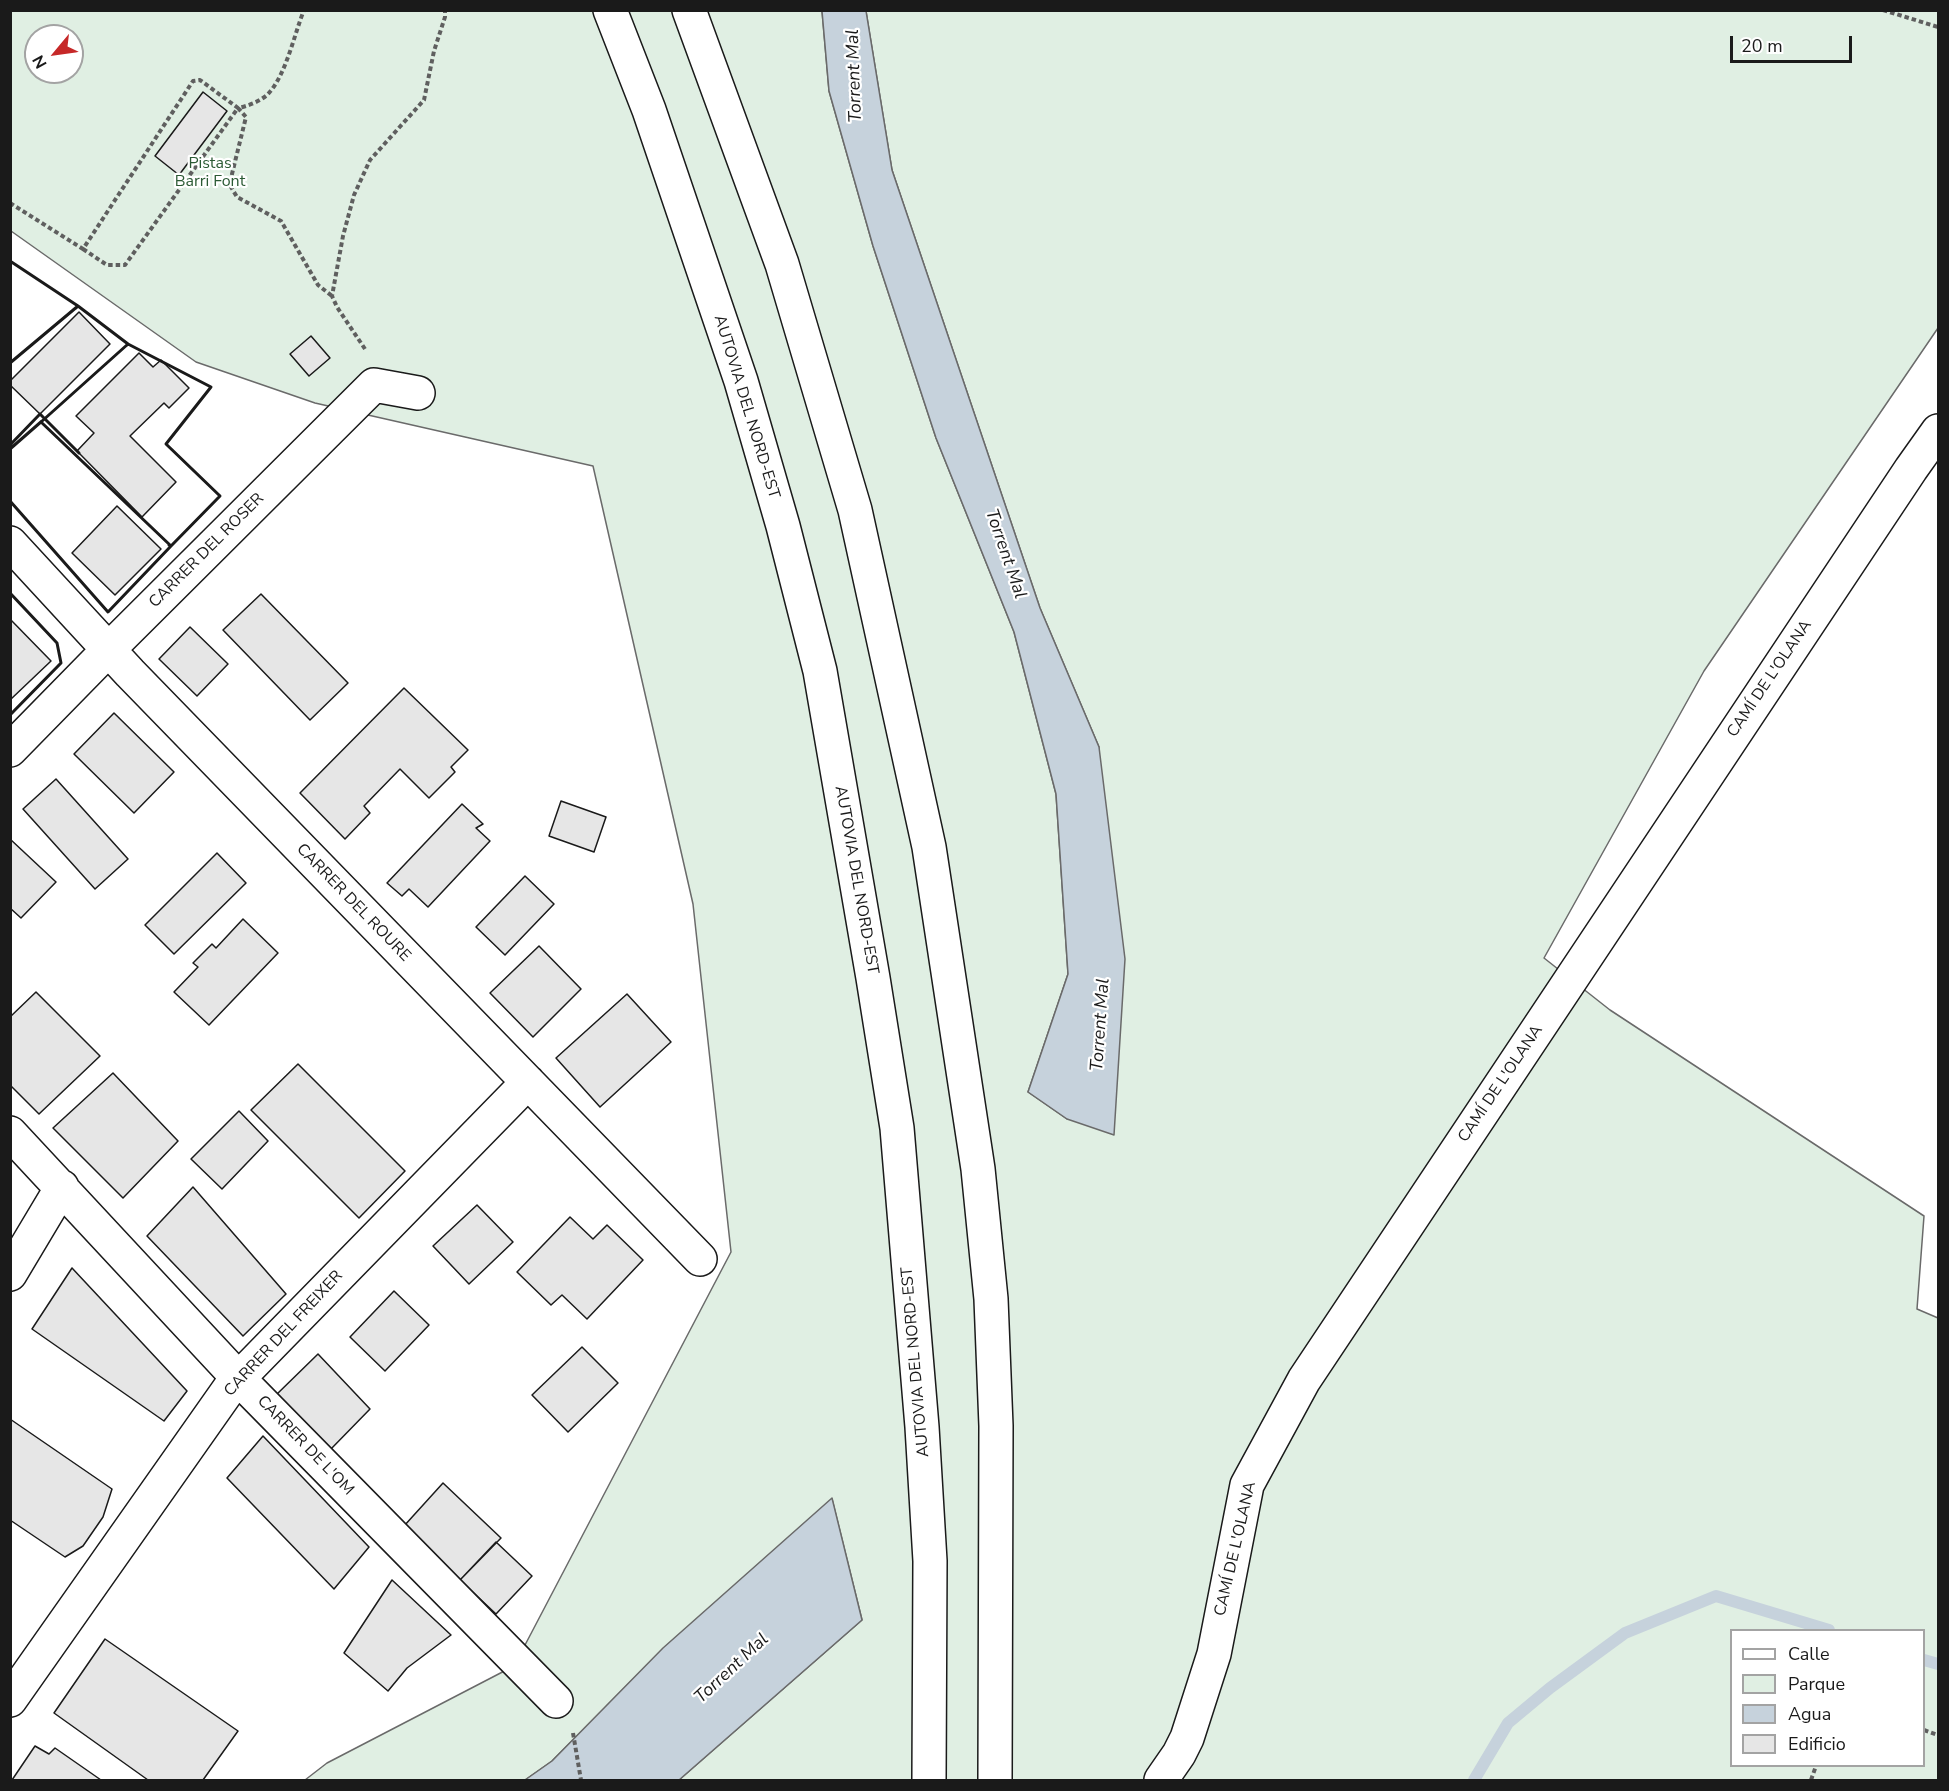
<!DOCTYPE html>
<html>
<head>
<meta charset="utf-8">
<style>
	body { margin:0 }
	#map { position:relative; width:1949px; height:1791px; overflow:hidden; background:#fff; font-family:"Nunito Sans",sans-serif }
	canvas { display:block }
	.frame { position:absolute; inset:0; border:12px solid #1a1a1a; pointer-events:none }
	.legend { position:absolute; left:1730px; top:1629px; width:195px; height:138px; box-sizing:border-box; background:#fff; border:2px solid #a3a3a3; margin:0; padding:8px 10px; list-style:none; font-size:18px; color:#1a1a1a }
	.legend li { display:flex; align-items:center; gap:12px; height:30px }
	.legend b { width:30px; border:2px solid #a3a3a3 }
	.north { position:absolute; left:24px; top:24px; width:60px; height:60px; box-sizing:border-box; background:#fff; border:2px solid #a3a3a3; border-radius:50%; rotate:241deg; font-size:16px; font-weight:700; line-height:24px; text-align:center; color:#1a1a1a }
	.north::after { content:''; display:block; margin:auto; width:21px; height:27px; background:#c62828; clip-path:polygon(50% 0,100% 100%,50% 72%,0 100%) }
	.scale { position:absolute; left:1730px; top:36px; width:122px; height:27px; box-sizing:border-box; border:3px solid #1a1a1a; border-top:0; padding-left:8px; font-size:18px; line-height:21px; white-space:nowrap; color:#1a1a1a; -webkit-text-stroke:4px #fff; paint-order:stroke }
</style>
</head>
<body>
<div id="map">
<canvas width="1949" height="1791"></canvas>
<div class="frame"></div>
<ul class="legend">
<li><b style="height:8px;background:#fff"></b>Calle</li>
<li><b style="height:16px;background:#e0efe3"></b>Parque</li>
<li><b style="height:16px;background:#c6d2dc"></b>Agua</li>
<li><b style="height:16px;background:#e6e6e6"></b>Edificio</li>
</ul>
<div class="north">N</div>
<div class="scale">20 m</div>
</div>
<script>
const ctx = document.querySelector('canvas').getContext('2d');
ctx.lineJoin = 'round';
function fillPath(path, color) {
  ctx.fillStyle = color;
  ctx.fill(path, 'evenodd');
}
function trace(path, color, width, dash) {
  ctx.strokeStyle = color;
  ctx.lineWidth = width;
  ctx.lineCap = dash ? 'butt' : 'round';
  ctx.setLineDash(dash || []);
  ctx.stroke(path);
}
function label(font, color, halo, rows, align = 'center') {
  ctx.font = font + ' "Nunito Sans",sans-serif';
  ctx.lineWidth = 4.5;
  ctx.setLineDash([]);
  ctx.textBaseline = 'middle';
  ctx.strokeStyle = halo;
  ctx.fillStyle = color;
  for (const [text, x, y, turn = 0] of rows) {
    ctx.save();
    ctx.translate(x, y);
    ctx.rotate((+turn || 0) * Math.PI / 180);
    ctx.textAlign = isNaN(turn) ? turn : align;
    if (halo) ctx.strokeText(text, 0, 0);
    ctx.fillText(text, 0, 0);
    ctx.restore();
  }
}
const green = new Path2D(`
	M11 11H822L829 91 873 246 936 438 1014 632 1056 794 1068 974 1028 1092 1067 1119 1099 747 1040 608 892 170 866 11H1938V328L1704 671 1544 958 1610 1010 1924 1216 1917 1309 1938 1318V1780H679L862 1620 832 1499 664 1648 552 1761 525 1780H305L327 1763 514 1666 731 1252 693 904 593 466 315 403 196 362 11 231ZM36 36H72V72H36ZM1732 1630H1924V1766H1732Z`);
fillPath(green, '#e0efe3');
trace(green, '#6a6a6a', 1.5);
const water = new Path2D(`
	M822 11H866L892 170 1040 608 1099 747 1125 959 1114 1135 1067 1119 1028 1092 1068 974 1056 794 1014 632 936 438 873 246 829 91Z
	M832 1498 862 1620 679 1780H525L552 1761 663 1648Z`);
fillPath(water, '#c6d2dc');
trace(water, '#6a6a6a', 1.5);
trace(new Path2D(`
	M1924 1660 1938 1664
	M1474 1780 1508 1723 1550 1688 1625 1633 1716 1596 1829 1630`), '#c6d2dc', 12);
const building = new Path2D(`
	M203 92 227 111 179 175 155 156Z
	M79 312 110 344 40 414 10 385V381Z
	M311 336 330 358 309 376 290 354Z
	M139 353 153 367 161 360 189 388 169 408 164 403 130 436 176 482 142 517 77 451 94 433 76 416Z
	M117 506 161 549 115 595 72 553Z
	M261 594 348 683 310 720 223 630Z
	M10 619 51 661 10 700Z
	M190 627 228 664 197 696 159 659Z
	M404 688 468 750 451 767 455 772 429 798 400 769 364 806 370 813 345 839 300 793Z
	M114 713 174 772 134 813 74 754Z
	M56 779 128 859 95 889 23 809Z
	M561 801 606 817 594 852 549 836Z
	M462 804 483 824 476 828 490 841 428 907 409 889 402 896 387 883Z
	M10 839 56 882 21 918 10 908Z
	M217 853 246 883 174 954 145 925Z
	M525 876 554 904 505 955 476 927Z
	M243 919 278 953 209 1025 174 992 198 967 193 963 212 944 216 948Z
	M539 946 581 989 533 1037 490 993Z
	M36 992 100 1056 39 1114 10 1085V1017Z
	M627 994 671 1042 600 1107 556 1058Z
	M298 1064 405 1171 359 1218 251 1110Z
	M113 1073 178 1141 123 1198 53 1128Z
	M239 1111 268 1141 222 1189 191 1159Z
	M193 1187 286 1294 243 1336 147 1236Z
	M477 1205 513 1242 469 1284 433 1246Z
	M570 1217 593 1239 607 1225 643 1260 587 1319 562 1295 551 1305 517 1272Z
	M72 1268 187 1391 164 1421 32 1329Z
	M394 1291 429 1325 385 1371 350 1337Z
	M582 1347 618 1383 568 1432 532 1395Z
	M318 1354 370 1409 330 1450 276 1395Z
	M10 1419 112 1489 103 1517 83 1546 65 1557 10 1520Z
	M263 1436 369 1547 334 1589 227 1478Z
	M443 1483 501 1538 460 1580 404 1526Z
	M496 1542 532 1576 496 1614 460 1580Z
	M392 1580 451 1635 407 1668 388 1691 344 1653Z
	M105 1639 238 1731 203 1780H148L54 1713Z
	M35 1746 49 1754 55 1748 101 1780H12Z`);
fillPath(building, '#e6e6e6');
trace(building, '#1a1a1a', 1.5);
const street = new Path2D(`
	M10 543 130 673 700 1259
	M10 750 108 650 374 385 418 393
	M10 1133 239 1379 556 1701
	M10 1274 62 1187
	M10 1700 231 1386 528 1082
	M1161 1780 1179 1754 1187 1738 1214 1654 1247 1485 1304 1380 1911 469 1938 431`);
const highway = new Path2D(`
	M610 10 649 110 741 381 783 526 820 671 873 978 897 1128 922 1427 930 1561 929 1780
	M689 10 782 264 855 510 929 847 978 1169 991 1299 996 1426 995 1780`);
trace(street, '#1a1a1a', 36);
trace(highway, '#1a1a1a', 36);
trace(new Path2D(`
	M1883 10 1938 27
	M10 203 83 249 193 81 200 80 238 108C248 106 261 101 268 94 286 75 294 35 304 10
	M83 249 107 265H125L238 108 246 117 232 174 231 187 237 197 281 221 318 285 332 296
	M365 349 337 307 332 296 343 236 354 195 370 160 424 100 434 51 445 17V10
	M1924 1730 1938 1735
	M573 1733 581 1780
	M1811 1780 1816 1766`), '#5f5f5f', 4, [4.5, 3]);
trace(street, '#fff', 33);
trace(highway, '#fff', 33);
trace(new Path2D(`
	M10 261 78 306 76 308
	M128 344 211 387 166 444 220 496 171 546 41 422Z
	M10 363 78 306 128 344 127 345
	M10 445 40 414 79 453
	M10 449 42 421
	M10 501 108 612 171 546 169 545
	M10 593 57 643 61 663 10 715`), '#1a1a1a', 3);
label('16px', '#2b5a34', '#fff', [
	["Pistas",210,164],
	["Barri Font",210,182]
]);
label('16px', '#1a1a1a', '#fff', [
	["AUTOVIA DEL NORD-EST",746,407,73],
	["CARRER DEL ROSER",207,551,-45],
	["CAMÍ DE L'OLANA",1770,679,-56],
	["AUTOVIA DEL NORD-EST",856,880,80],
	["CARRER DEL ROURE",353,903,46],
	["CAMÍ DE L'OLANA",1501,1084,-56],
	["CARRER DEL FREIXER",284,1334,-47],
	["AUTOVIA DEL NORD-EST",916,1362,-95],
	["CARRER DE L'OM",305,1446,46],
	["CAMÍ DE L'OLANA",1236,1549,-77]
]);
label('italic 18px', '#1a1a1a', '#fff', [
	["Torrent Mal",855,76,-92],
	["Torrent Mal",1005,554,71],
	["Torrent Mal",1101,1025,-86],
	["Torrent Mal",732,1669,-43]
]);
</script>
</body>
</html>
